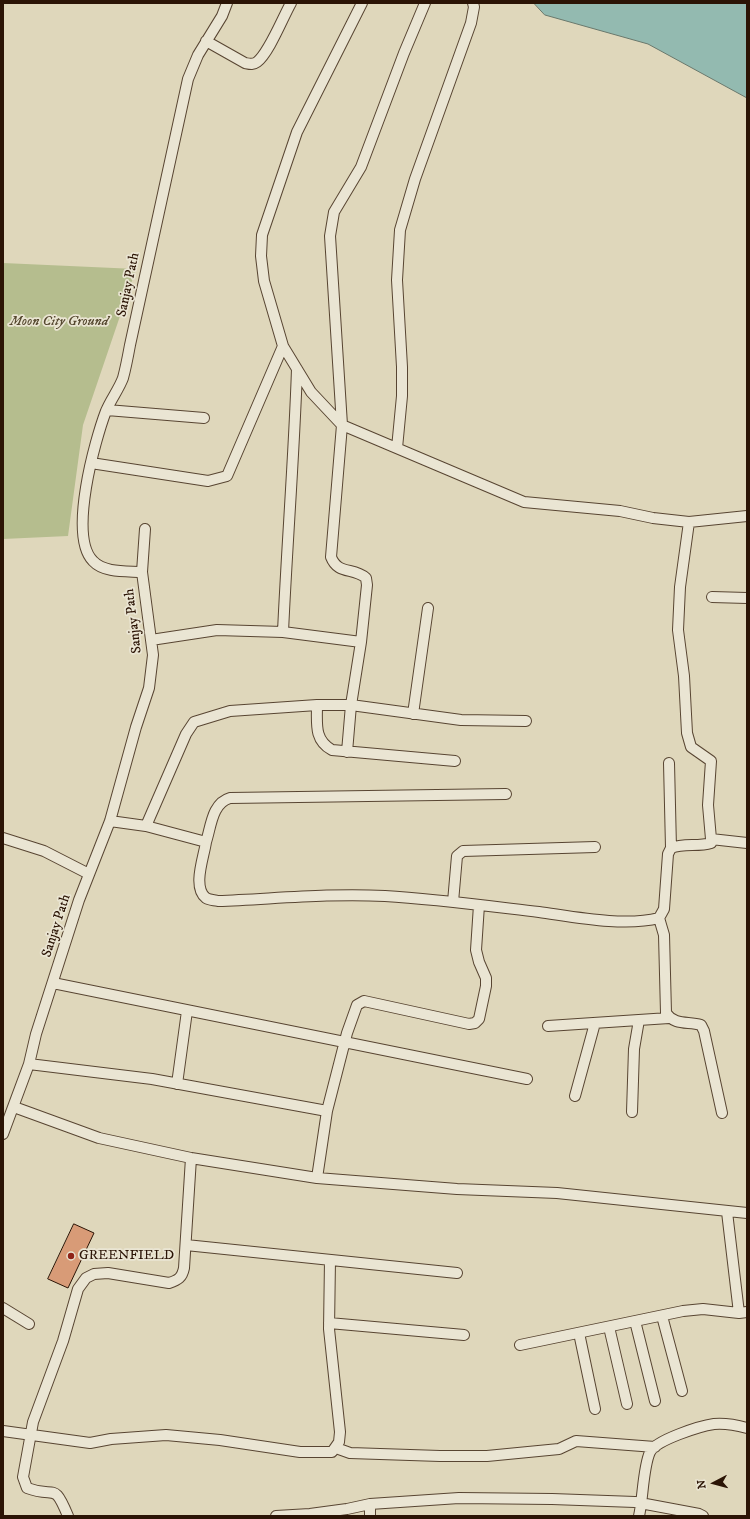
<!DOCTYPE html>
<html>
<head>
<meta charset="utf-8">
<style>
	body { margin:0 }
	#map { position:relative; width:750px; height:1519px; overflow:hidden; background:#dfd7bb; font-family:"IM FELL DW Pica",serif }
	canvas { display:block }
	.frame { position:absolute; inset:0; border:4px solid #2b1405; pointer-events:none }
	.north { position:absolute; left:694px; top:1463px; width:40px; height:40px; -webkit-text-stroke:3px #eae5d3; paint-order:stroke; rotate:264deg; font-size:11px; font-weight:700; line-height:16px; text-align:center; color:#2b1405 }
	.north::after { content:''; display:block; margin:auto; width:14px; height:18px; background:#2b1405; clip-path:polygon(50% 0,100% 100%,50% 72%,0 100%) }
</style>
</head>
<body>
<div id="map">
<canvas width="750" height="1519"></canvas>
<div class="frame"></div>
<div class="north">N</div>
</div>
<script>
const ctx = document.querySelector('canvas').getContext('2d');
ctx.lineJoin = 'round';
function fillPath(path, color) {
  ctx.fillStyle = color;
  ctx.fill(path, 'evenodd');
}
function trace(path, color, width, dash) {
  ctx.strokeStyle = color;
  ctx.lineWidth = width;
  ctx.lineCap = dash ? 'butt' : 'round';
  ctx.setLineDash(dash || []);
  ctx.stroke(path);
}
function label(font, color, halo, rows, align = 'center') {
  ctx.font = font + ' "IM FELL DW Pica",serif';
  ctx.lineWidth = 3.5;
  ctx.setLineDash([]);
  ctx.textBaseline = 'middle';
  ctx.strokeStyle = halo;
  ctx.fillStyle = color;
  for (const [text, x, y, turn = 0] of rows) {
    ctx.save();
    ctx.translate(x, y);
    ctx.rotate((+turn || 0) * Math.PI / 180);
    ctx.textAlign = isNaN(turn) ? turn : align;
    if (halo) ctx.strokeText(text, 0, 0);
    ctx.fillText(text, 0, 0);
    ctx.restore();
  }
}
fillPath(new Path2D(`
	M3 263 136 269 83 425 68 536 3 539Z`), '#b5bd8e');
const water = new Path2D(`
	M534 3H747V98L648 44 545 15Z`);
fillPath(water, '#93bab0');
trace(water, '#69786c', 1);
const building = new Path2D(`
	M74 1224 94 1233 68 1288 48 1279Z`);
fillPath(building, '#d89b77');
trace(building, '#2b1405', 1);
const minor = new Path2D(`
	M425 3 404 53 361 167 334 212 330 236 342 425 524 502 620 511 653 518 689 522 747 516
	M206 41 245 63C250 64 253 65 257 62 269 53 283 17 291 3
	M283 346 264 281 261 256 262 235 297 132 362 3
	M107 410 204 418
	M397 448 402 396V367L397 280 400 230 415 179 471 23 474 7 473 3
	M91 463 208 481 227 476 283 346 311 392 342 425 331 557C338 575 353 567 366 578L367 585 361 642
	M142 572 145 529
	M712 597 747 598
	M283 632C287 544 294 457 297 369
	M151 640 217 630 283 632 361 642 351 705 461 720 526 721
	M317 705H351L347 752
	M413 714 428 608
	M669 763 671 848
	M110 821 146 826 206 842C204 857 192 887 206 898 209 900 214 900 218 901 273 899 329 893 385 896 436 899 488 906 539 912 575 917 624 927 659 918L664 909 668 854 671 848C684 843 698 847 711 843V839L708 805 711 761 691 747 687 733 684 676 678 630 680 587 689 522
	M146 826 186 734 194 722 230 711 317 705C317 724 314 740 332 750L455 761
	M3 838 44 851 89 874
	M711 839 747 843
	M206 842C211 827 212 803 230 798L506 794
	M453 902 457 856 463 851 595 847
	M659 918 664 935 666 1013C675 1026 688 1021 701 1025L704 1031 722 1113
	M53 983 527 1079
	M548 1026 669 1018
	M29 1064 152 1079 327 1111
	M177 1084 187 1011
	M575 1096 595 1023
	M14 1107 99 1138 191 1158 317 1178 327 1111 347 1033 357 1005 364 1001 469 1024 475 1023 479 1019 486 986V978L479 962 476 950 479 905
	M632 1112 634 1049 639 1020
	M3 1134 29 1064 36 1034 79 900 110 821 136 727 149 688 153 655 142 572C126 571 104 573 93 561 68 536 95 440 106 411 111 399 119 389 123 378 126 367 128 356 130 345L188 79 198 55 222 16 227 3
	M317 1178 457 1189 557 1193 747 1213
	M727 1212 739 1313
	M186 1245 457 1273
	M3 1308 29 1324
	M662 1316 682 1391
	M635 1321 655 1401
	M329 1323 464 1335
	M609 1327 627 1404
	M579 1333 595 1409
	M520 1345 683 1311 703 1309 739 1313 747 1312
	M3 1431 90 1443 111 1439 166 1435 220 1440 300 1452H332L339 1442 340 1432 329 1329 330 1260
	M336 1448 350 1453 440 1456H487L559 1449 576 1441 655 1447
	M370 1504V1516
	M68 1516C53 1480 56 1499 27 1488L23 1477 33 1422 63 1341 78 1289 86 1278 94 1274 108 1273 169 1283C178 1280 182 1278 184 1268L191 1158
	M276 1516 310 1514 347 1509 370 1504 459 1498 552 1499 635 1502 699 1514 703 1516
	M639 1516C643 1499 643 1467 650 1452 656 1440 700 1426 714 1424 725 1423 736 1425 747 1428`);
trace(minor, '#584532', 12);
trace(minor, '#eae5d3', 10);
for (const [x, y, r, color] of [
	[71,1256,4,"#8f2418"]
]) {
  const dot = new Path2D();
  dot.arc(x, y, r, 0, 2 * Math.PI);
  ctx.fillStyle = color;
  ctx.fill(dot);
  trace(dot, '#eae5d3', 1.5);
}
label('14px', '#2b1405', '#eae5d3', [
	["Sanjay Path",129,285,-78],
	["Sanjay Path",134,621,-97],
	["Sanjay Path",57,926,-72]
]);
label('italic 14px', '#54472e', '#eae5d3', [
	["Moon City Ground",59,322]
]);
label('14px', '#2b1405', '#eae5d3', [
	["GREENFIELD",79,1256]
], 'left');
</script>
</body>
</html>
